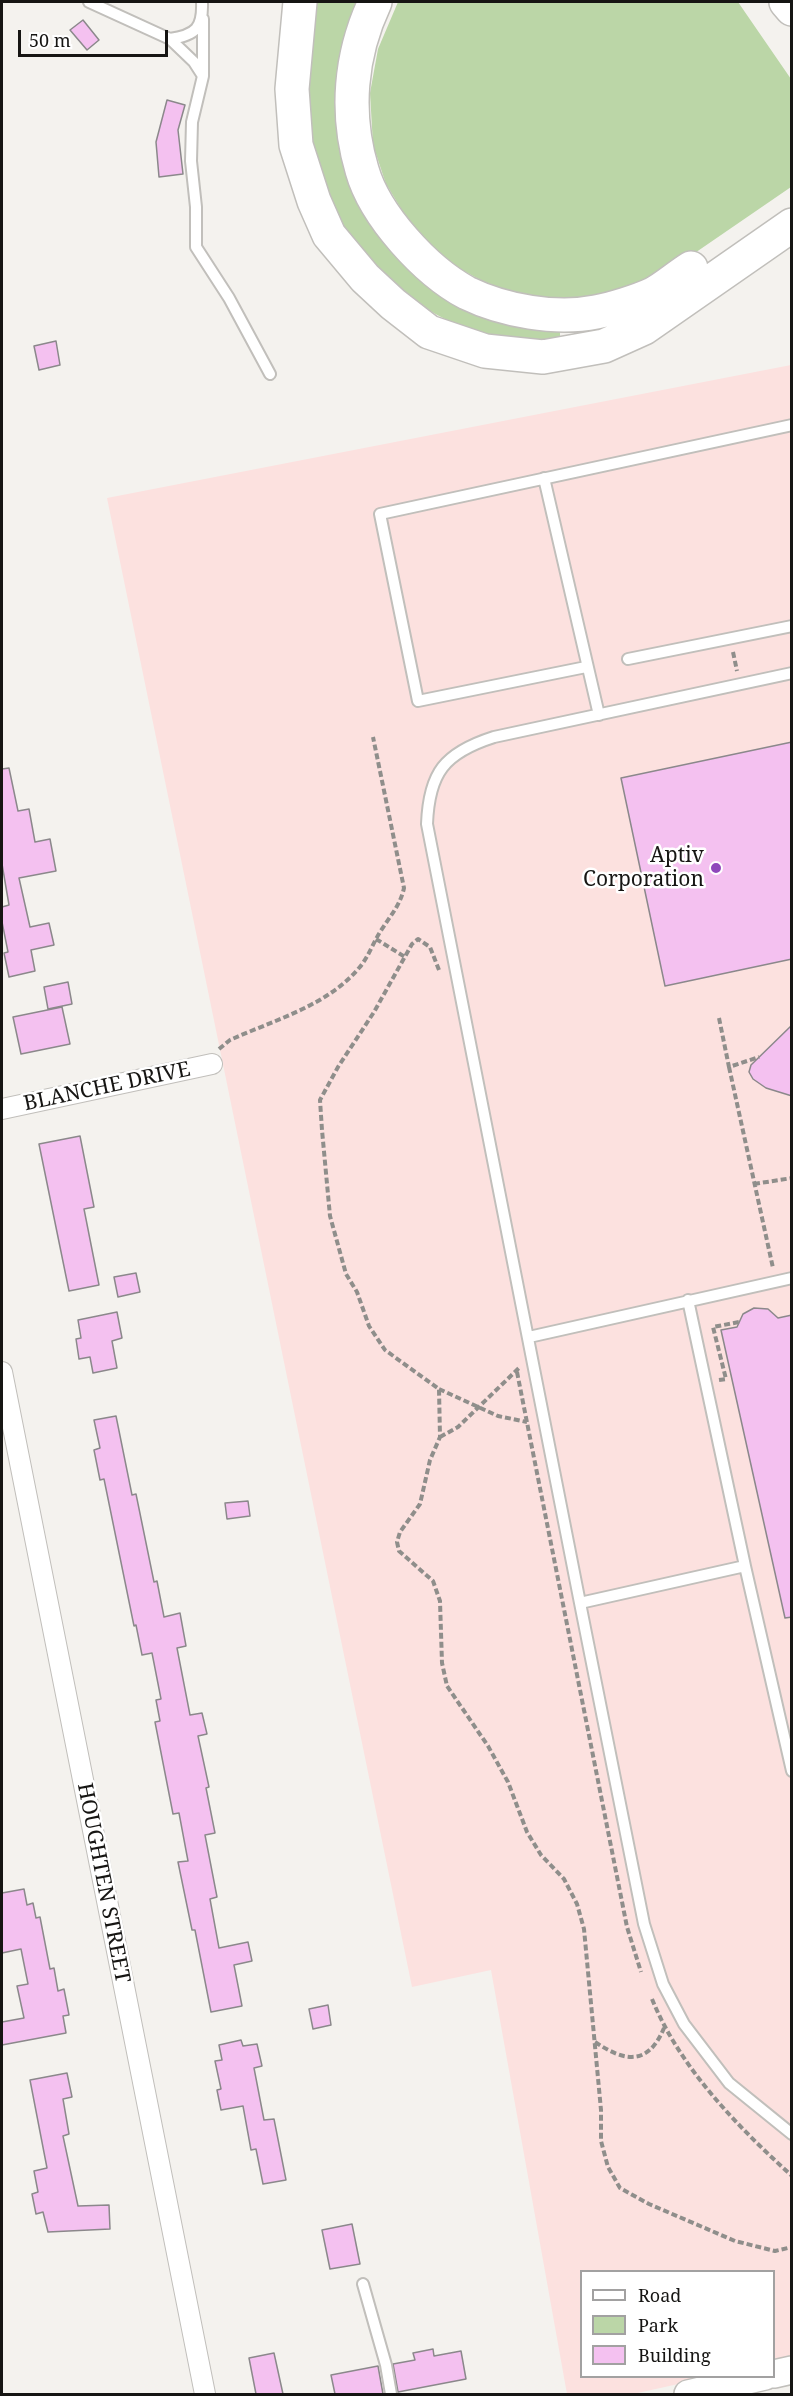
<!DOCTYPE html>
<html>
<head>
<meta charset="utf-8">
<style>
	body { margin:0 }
	#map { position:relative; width:793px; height:2396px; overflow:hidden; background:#f4f2ee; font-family:"Noto Serif",serif }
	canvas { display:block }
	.frame { position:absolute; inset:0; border:3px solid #161513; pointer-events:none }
	.legend { position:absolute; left:580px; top:2270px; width:195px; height:108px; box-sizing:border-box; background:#fff; border:2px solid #a2a1a1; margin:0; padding:8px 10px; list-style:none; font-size:18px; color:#161513 }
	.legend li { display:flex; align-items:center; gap:12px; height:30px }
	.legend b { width:30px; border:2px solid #a2a1a1 }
	.scale { position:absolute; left:18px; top:30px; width:150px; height:27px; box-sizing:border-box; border:3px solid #161513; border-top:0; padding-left:8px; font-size:18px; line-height:21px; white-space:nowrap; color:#161513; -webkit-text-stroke:4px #fff; paint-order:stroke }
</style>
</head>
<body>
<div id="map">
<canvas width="793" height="2396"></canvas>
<div class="frame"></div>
<ul class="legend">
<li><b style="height:8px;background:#fff"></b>Road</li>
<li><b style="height:16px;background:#bbd6a7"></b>Park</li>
<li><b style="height:16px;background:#f4c1f0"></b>Building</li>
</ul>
<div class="scale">50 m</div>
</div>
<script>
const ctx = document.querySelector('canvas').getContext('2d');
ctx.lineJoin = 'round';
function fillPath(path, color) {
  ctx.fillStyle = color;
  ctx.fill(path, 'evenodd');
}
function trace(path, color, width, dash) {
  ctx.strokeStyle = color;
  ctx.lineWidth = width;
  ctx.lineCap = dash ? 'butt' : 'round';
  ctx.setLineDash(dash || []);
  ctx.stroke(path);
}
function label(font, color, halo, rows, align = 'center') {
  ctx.font = font + ' "Noto Serif",serif';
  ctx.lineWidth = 5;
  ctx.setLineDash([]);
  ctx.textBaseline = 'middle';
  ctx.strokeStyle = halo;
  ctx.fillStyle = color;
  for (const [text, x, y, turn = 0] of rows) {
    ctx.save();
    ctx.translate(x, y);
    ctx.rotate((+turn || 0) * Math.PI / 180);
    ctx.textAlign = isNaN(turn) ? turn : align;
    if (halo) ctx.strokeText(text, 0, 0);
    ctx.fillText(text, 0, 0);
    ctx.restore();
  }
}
fillPath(new Path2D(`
	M791 365V2358L774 2362V2272H582V2376L710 2377 633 2394H567L491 1970 412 1987 107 498Z`), '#fce1df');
fillPath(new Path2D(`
	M316 2H360V204L389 249 429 284 560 326V340C530 340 499 339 470 331 461 329 453 323 445 319 380 286 325 224 312 151 303 101 311 51 316 2Z
	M398 2H738L791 79V187L654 281 616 295 552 302 499 290 449 263 412 227 386 184 373 145 370 93 378 49Z`), '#bbd6a7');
const building = new Path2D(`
	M83 20 99 40 87 50 70 30Z
	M167 100 185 105 178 130 183 174 159 177 156 142Z
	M56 341 60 365 39 370 34 346Z
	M792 742V959L665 986 621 778Z
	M9 768 18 811 29 809 35 842 50 839 56 871 19 878 30 927 49 923 54 945 31 950 35 971 9 977 4 953 8 952 2 922V907L9 905 2 864V769Z
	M68 982 72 1004 48 1009 44 987Z
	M62 1007 70 1044 21 1054 13 1017Z
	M792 1025V1096L766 1088 753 1079 749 1072 751 1065Z
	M80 1136 94 1207 84 1209 99 1285 69 1291 39 1144Z
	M136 1273 140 1292 118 1297 114 1277Z
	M754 1308 768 1309 778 1318 792 1315V1617L785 1618 721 1330 737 1327 743 1314Z
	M117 1312 122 1338 112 1341 117 1368 93 1373 90 1357 79 1359 76 1339 81 1338 78 1320Z
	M116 1416 132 1495 136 1494 154 1582 157 1581 164 1617 180 1613 186 1646 177 1648 190 1715 202 1713 207 1734 198 1736 209 1787 206 1788 215 1833 205 1835 217 1897 210 1899 219 1948 248 1942 252 1961 234 1965 242 2006 211 2012 195 1930H192L178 1862 188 1861 179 1813 173 1814 155 1722 160 1721 156 1700 161 1699 152 1653 142 1655 136 1625 134 1626 104 1479 100 1480 94 1450 100 1448 94 1420Z
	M248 1501 250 1516 227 1519 225 1503Z
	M24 1889 27 1905 33 1903 36 1918 40 1917 50 1969 54 1968 58 1991 64 1989 69 2015 63 2016 66 2033 2 2045V2022L24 2018 17 1986 28 1984 21 1949 2 1953V1893Z
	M328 2005 331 2025 313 2029 309 2009Z
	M241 2040 243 2046 257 2044 262 2066 254 2068 264 2120 274 2119 286 2180 263 2184 256 2149 251 2150 243 2106 221 2110 217 2090 221 2089 215 2061 222 2060 219 2045Z
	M67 2073 72 2097 63 2099 69 2134 63 2136 78 2206 109 2205 110 2229 48 2232 43 2212 36 2214 32 2194 38 2192 34 2171 47 2168 30 2080Z
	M352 2224 360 2264 330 2269 322 2230Z
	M433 2349 434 2356 461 2351 466 2379 398 2392 393 2364 415 2360 413 2353Z
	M274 2353 283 2394H256L249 2358Z
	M378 2366 383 2394H335L331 2375Z`);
fillPath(building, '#f4c1f0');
trace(building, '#8b888b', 1.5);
const service = new Path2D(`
	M89 2 170 39C196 35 203 28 202 2
	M170 39 194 62 203 76V19
	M203 76 192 122 191 161 196 207V247L229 298 270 374
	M544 478 599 715
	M628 659 792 626
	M586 667 418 701 380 514 792 425
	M688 1300 745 1566
	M529 1337 792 1278
	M580 1603 427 824C429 773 444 753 494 737L792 673
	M792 1771 745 1566 580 1603 644 1924 663 1984 684 2024 729 2083 792 2134
	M363 2284 386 2365 391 2394`);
const minor = new Path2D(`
	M2 1109 212 1064
	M2 1372 205 2394`);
const secondary = new Path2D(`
	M774 2374 792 2370
	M688 2394 765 2376`);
const motorway = new Path2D(`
	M300 2 292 89 296 145 314 201 329 235 365 278 393 304 429 332 485 351 543 357 604 346 644 328 792 225
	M375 2C350 55 345 113 362 170 375 216 426 271 467 293 504 311 556 320 596 312 612 309 638 301 653 294 666 287 678 276 691 268
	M786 2 792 9`);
trace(service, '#c1bfbb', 14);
trace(minor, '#c1bfbb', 22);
trace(secondary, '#c1bfbb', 30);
trace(motorway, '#c1bfbb', 36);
trace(new Path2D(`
	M733 652 737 671
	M376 939 405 957
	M439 970 430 947 418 939 412 944 374 1012 338 1067 320 1100 322 1130 330 1216 346 1274 357 1292 369 1326 385 1350 439 1389 440 1437 430 1460 420 1504 400 1532 397 1542 399 1551 433 1581 440 1601 442 1663 447 1686 488 1746 508 1782 527 1832 541 1855 564 1879 577 1904 584 1929 601 2110V2141L608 2167 620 2188 649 2204 735 2241 775 2251 792 2247
	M719 1018 729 1067 759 1057
	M219 1049 230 1040C274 1020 327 1006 359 968 368 958 373 943 380 932 390 916 400 906 404 888L373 737
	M729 1067 773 1268
	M754 1184 792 1178
	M517 1372 627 1927 641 1972
	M719 1380 726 1379 713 1327 739 1322
	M439 1389 498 1416 527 1422
	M440 1437 458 1427 520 1367
	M652 1999C680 2068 737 2126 792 2176
	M595 2042C625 2062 648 2066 664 2028`), '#8f8e8b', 4, [6, 3]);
trace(service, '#fff', 10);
trace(minor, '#fff', 20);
trace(secondary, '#fff', 27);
trace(motorway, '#fff', 33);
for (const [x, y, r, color] of [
	[716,868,6,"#8f48bb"]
]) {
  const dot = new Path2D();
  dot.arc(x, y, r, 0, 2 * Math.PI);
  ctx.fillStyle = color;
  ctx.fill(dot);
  trace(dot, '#fff', 2);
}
label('21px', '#161513', '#fff', [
	["Aptiv",704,856],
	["Corporation",704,880]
], 'right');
label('21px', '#161513', '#fff', [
	["BLANCHE DRIVE",107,1087,-12],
	["HOUGHTEN STREET",103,1883,79]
]);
</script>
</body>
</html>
